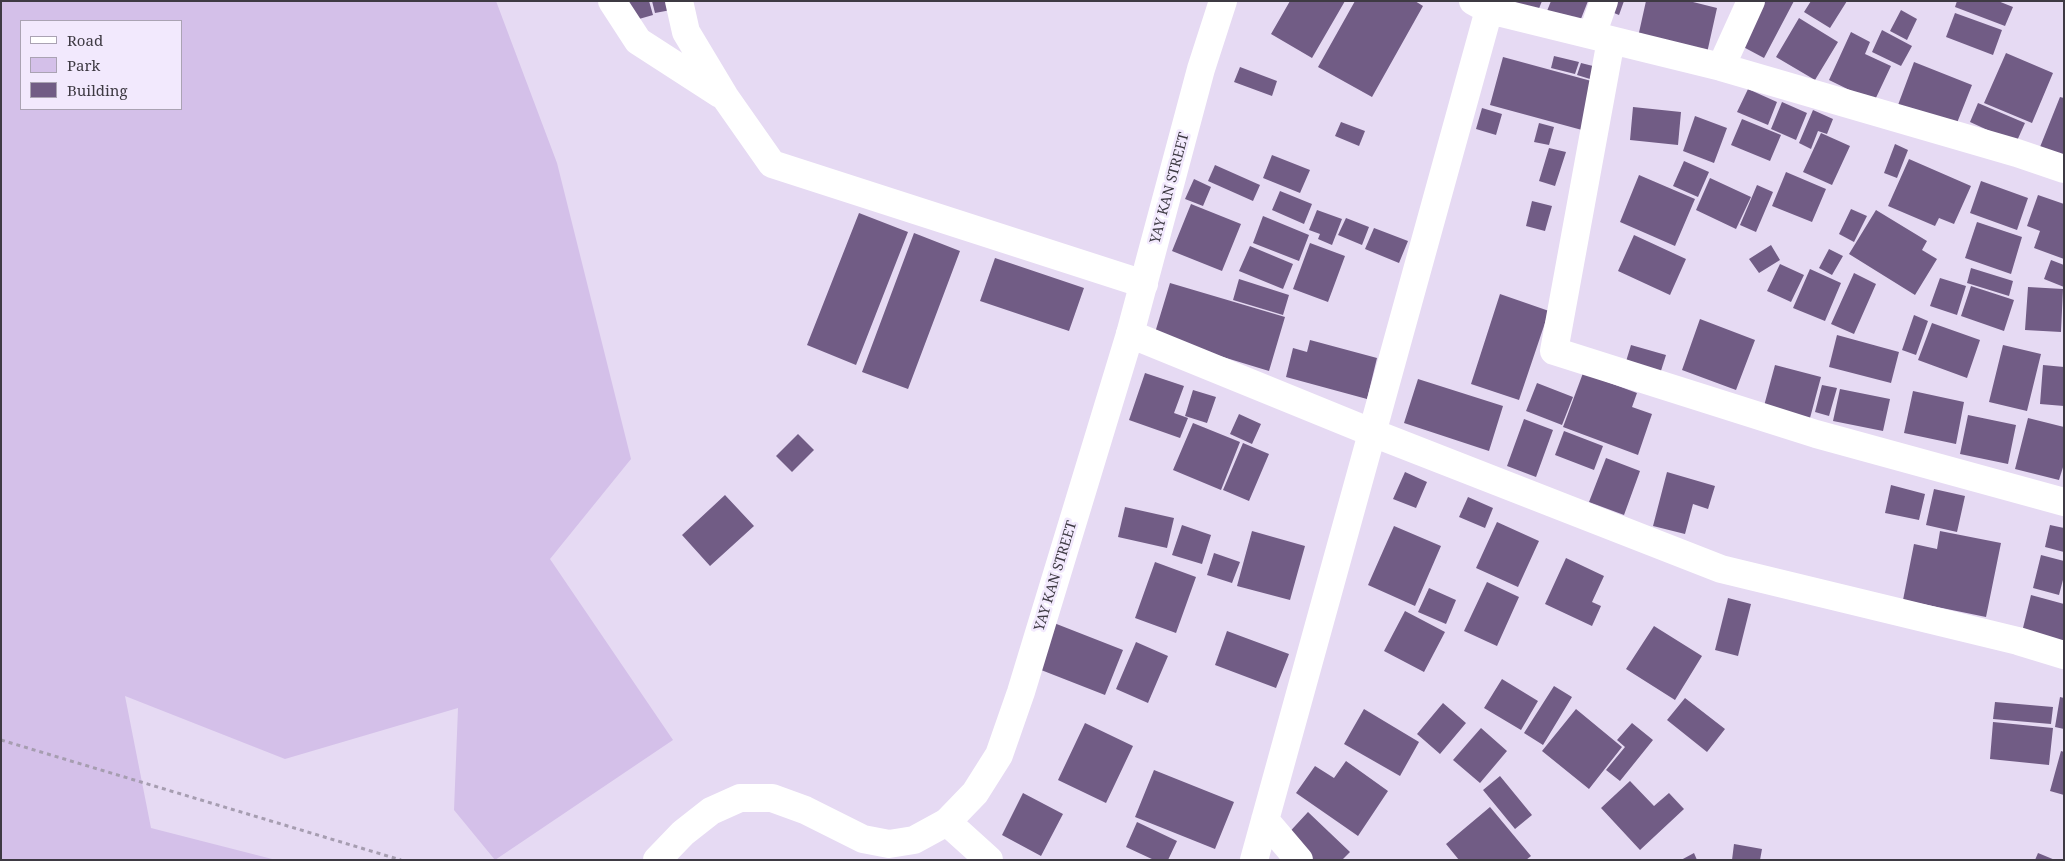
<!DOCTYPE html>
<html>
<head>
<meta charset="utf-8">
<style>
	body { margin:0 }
	#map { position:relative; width:2065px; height:861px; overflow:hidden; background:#e6daf3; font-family:"Noto Serif",serif }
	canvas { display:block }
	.frame { position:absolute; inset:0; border:2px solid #3e3a43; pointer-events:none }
	.legend { position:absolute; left:20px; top:20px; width:162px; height:90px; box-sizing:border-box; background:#f2e9fd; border:1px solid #aaa3b3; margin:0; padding:6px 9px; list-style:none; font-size:15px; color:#3e3a43 }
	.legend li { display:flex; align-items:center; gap:10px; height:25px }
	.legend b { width:25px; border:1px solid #aaa3b3 }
</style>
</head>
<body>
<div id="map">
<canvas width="2065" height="861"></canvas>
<div class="frame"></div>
<ul class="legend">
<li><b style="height:6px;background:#fff"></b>Road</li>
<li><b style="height:14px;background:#d4c0e9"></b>Park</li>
<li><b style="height:14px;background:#715c85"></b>Building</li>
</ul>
</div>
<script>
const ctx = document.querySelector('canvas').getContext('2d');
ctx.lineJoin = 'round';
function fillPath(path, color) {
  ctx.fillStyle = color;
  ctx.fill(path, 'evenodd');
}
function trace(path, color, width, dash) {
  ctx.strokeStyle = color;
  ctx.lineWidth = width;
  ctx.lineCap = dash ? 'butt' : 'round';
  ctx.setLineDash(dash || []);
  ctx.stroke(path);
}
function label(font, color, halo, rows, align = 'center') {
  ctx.font = font + ' "Noto Serif",serif';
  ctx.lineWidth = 5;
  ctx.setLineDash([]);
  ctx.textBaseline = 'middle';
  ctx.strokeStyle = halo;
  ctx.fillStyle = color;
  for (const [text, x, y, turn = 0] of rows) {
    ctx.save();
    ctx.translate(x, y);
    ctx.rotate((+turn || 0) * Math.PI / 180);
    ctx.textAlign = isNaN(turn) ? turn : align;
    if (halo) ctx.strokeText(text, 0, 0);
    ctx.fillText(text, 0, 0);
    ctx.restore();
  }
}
fillPath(new Path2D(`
	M1 1H496L557 163 631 459 550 559 673 740 495 860 454 810 458 708 285 759 125 696 151 828 276 860H1ZM21 21H181V109H21Z`), '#d4c0e9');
fillPath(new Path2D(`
	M627 1H649L653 15 632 21Z
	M652 1H674L676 9 655 13Z
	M1290 1H1345L1312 58 1271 34Z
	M1355 1H1415L1423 6 1372 97 1318 67Z
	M1504 1H1542L1536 16Z
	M1551 1H1588L1577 29 1545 16Z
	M1613 1H1624L1619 15 1609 11Z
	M1646 1H1689L1717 8 1707 53 1638 37Z
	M1756 1H1794L1764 58 1734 42Z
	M1811 1H1847L1830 28 1804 12Z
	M1957 1H1998L2013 7 2005 26 1955 7Z
	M1901 10 1917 19 1907 40 1890 31Z
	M1955 13 2002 30 1993 55 1946 37Z
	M1799 18 1838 42 1815 80 1776 57Z
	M1882 30 1912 46 1901 66 1872 52Z
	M1851 32 1870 42 1865 54 1891 66 1874 102 1829 80Z
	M2006 53 2053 73 2032 123 1984 103Z
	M1554 56 1579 62 1575 74 1551 68Z
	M1503 57 1595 82 1582 130 1490 105Z
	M1914 62 1972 85 1955 128 1898 105Z
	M1581 63 1593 66 1590 79 1577 75Z
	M1240 67 1277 81 1272 96 1234 82Z
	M1748 89 1777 102 1768 125 1737 112Z
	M2060 97 2064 98V156L2040 147Z
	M1782 102 1807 113 1796 140 1771 129Z
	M1978 103 2025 123 2016 143 1970 122Z
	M1633 107 1681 112 1678 145 1630 140Z
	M1482 108 1502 114 1496 135 1476 129Z
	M1813 110 1833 119 1827 134 1818 131 1811 149 1799 143Z
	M1695 116 1727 128 1714 163 1683 151Z
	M1742 119 1781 135 1770 161 1731 145Z
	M1341 122 1365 131 1359 146 1335 136Z
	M1539 123 1554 127 1549 145 1534 142Z
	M1821 133 1850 146 1832 185 1803 172Z
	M1895 144 1908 150 1897 178 1884 173Z
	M1549 148 1566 152 1555 186 1539 181Z
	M1272 155 1310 170 1300 193 1263 178Z
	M1909 159 1971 186 1954 224 1939 218 1935 226 1888 206Z
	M1684 161 1709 172 1698 197 1673 186Z
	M1215 165 1260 185 1253 201 1208 181Z
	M1786 172 1826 189 1812 222 1772 206Z
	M1639 175 1695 199 1675 246 1620 222Z
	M1710 178 1751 197 1736 229 1696 210Z
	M1194 179 1211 187 1203 206 1185 199Z
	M1981 181 2028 198 2017 230 1970 213Z
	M1757 185 1773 192 1756 232 1740 225Z
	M1280 191 1312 204 1304 224 1272 210Z
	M2038 195 2064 204V259L2034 248 2040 231 2027 226Z
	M1532 201 1552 206 1545 231 1526 226Z
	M1191 204 1241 224 1222 271 1172 251Z
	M1851 209 1867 216 1854 242 1839 234Z
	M1317 210 1342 219 1332 245 1318 239 1320 234 1309 230Z
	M1876 210 1927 241 1922 250 1937 259 1915 295 1849 254Z
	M859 213 908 232 856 365 807 345Z
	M1263 216 1309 235 1299 261 1253 243Z
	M1346 218 1369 227 1362 245 1338 235Z
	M1977 222 2022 237 2011 274 1965 258Z
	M1374 228 1408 241 1399 263 1365 249Z
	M914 233 960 251 908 389 862 372Z
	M1634 235 1686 259 1670 295 1618 271Z
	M1310 243 1345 256 1328 302 1293 289Z
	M1771 245 1780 260 1759 273 1749 259Z
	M1250 246 1293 264 1283 289 1239 271Z
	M1829 249 1843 256 1832 275 1819 268Z
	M995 258 1084 288 1069 331 980 301Z
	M2051 260 2064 265V287L2044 279Z
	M1780 264 1804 275 1791 302 1767 291Z
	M1971 268 2013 281 2009 296 1967 283Z
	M1810 269 1841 283 1825 321 1793 308Z
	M1854 273 1876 284 1854 334 1831 324Z
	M1940 278 1966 286 1957 315 1930 306Z
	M1239 279 1289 295 1283 315 1233 300Z
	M1170 283 1285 317 1269 371 1154 336Z
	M1971 286 2014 300 2004 331 1961 316Z
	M2028 287 2063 289 2061 332 2025 330Z
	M1500 294 1549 311 1519 400 1471 384Z
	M1914 315 1928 321 1916 355 1902 350Z
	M1700 319 1755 340 1736 390 1682 370Z
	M1932 323 1980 340 1967 378 1918 360Z
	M1837 335 1899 352 1891 383 1829 367Z
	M1310 340 1377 358 1367 399 1286 377 1293 348 1307 352Z
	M1631 345 1666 355 1653 396 1624 368Z
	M2003 345 2041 354 2027 411 1989 402Z
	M1775 365 1821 377 1810 418 1764 406Z
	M2043 365 2064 367V406L2040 404Z
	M1145 373 1184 386 1174 413 1188 418 1180 438 1129 420Z
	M1583 373 1637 393 1632 407 1652 414 1638 455 1563 427Z
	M1418 379 1503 406 1489 451 1404 423Z
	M1537 383 1573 397 1562 425 1526 411Z
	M1822 385 1837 388 1829 416 1815 412Z
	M1840 389 1890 399 1883 431 1833 421Z
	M1193 390 1216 397 1207 423 1185 416Z
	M1913 391 1964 402 1956 444 1904 433Z
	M1239 414 1261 424 1252 444 1230 434Z
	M1968 415 2016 425 2008 464 1960 454Z
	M2028 418 2064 427V464L2059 480 2015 469Z
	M1524 419 1553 430 1536 477 1507 466Z
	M1193 423 1240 442 1221 490 1173 470Z
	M1564 431 1603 446 1594 470 1555 455Z
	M798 434 814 450 792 472 776 456Z
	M1243 443 1269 454 1249 501 1223 490Z
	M1606 458 1640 471 1624 515 1589 502Z
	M1405 472 1427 482 1416 508 1393 499Z
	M1667 472 1715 486 1708 509 1693 504 1685 534 1653 526Z
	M1891 485 1925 494 1919 520 1885 513Z
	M1934 489 1965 496 1957 532 1926 525Z
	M725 495 754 526 710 566 682 535Z
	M1468 497 1493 508 1485 528 1459 517Z
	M1125 507 1174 518 1167 548 1118 537Z
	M1497 522 1539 541 1518 587 1476 568Z
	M1182 525 1211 535 1202 564 1172 555Z
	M2050 525 2064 528V552L2045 547Z
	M1394 526 1441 546 1415 606 1368 585Z
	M1252 531 1305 546 1290 600 1237 586Z
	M1940 531 2001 543 1986 617 1903 600 1914 544 1937 549Z
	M1214 553 1240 562 1232 583 1207 575Z
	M2041 555 2064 561V576L2059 595 2033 588Z
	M1566 558 1604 576 1592 602 1601 606 1592 626 1545 604Z
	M1155 562 1196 577 1176 633 1135 618Z
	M1487 582 1519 597 1497 646 1464 631Z
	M1429 588 1456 600 1446 624 1418 612Z
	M2031 595 2064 604V643L2022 632Z
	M1728 598 1751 604 1738 656 1715 650Z
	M1405 611 1445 632 1424 672 1384 651Z
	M1054 623 1123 650 1105 695 1036 668Z
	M1654 626 1702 656 1675 700 1626 669Z
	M1227 631 1289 654 1276 688 1215 665Z
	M1136 642 1168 656 1148 703 1116 689Z
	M1502 679 1538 701 1521 730 1484 708Z
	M1554 686 1572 697 1543 745 1524 733Z
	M2060 697 2064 698V729L2055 727Z
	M1685 698 1725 729 1707 752 1667 720Z
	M1995 702 2053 707 2051 724 1993 719Z
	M1443 703 1466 723 1440 754 1417 734Z
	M1364 709 1419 742 1400 776 1344 744Z
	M1576 709 1622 747 1589 789 1542 751Z
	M1993 722 2053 728 2049 765 1990 759Z
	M1085 723 1133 746 1106 803 1058 780Z
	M1632 723 1653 740 1620 781 1606 770 1625 747 1617 740Z
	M1481 728 1507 751 1480 783 1453 760Z
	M2061 751 2064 752V795L2050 791Z
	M1346 761 1388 791 1358 836 1296 793 1315 766 1334 778Z
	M1154 770 1234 802 1215 849 1135 817Z
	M1500 776 1532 815 1515 829 1483 790Z
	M1630 781 1654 806 1669 793 1684 809 1640 850 1601 808Z
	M1023 793 1063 814 1041 856 1002 835Z
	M1490 807 1531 856 1526 860H1459L1446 844Z
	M1308 812 1350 852 1342 860H1305L1283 839Z
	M1137 822 1177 841 1168 860H1154L1126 847Z
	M1734 844 1762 849 1760 860H1732Z
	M1694 853 1697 860H1681Z
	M2038 853 2055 860H2035Z`), '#715c85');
trace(new Path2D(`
	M1 740 401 860`), '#a69db0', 3, [4, 4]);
trace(new Path2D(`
	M612 1 638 41 720 94
	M679 1 686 32 725 97 772 164 1144 284
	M1473 1 1489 10 1721 67 2017 153 2064 169
	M1592 35 1604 1
	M1611 40 1554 351 1816 434 2064 502
	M1721 67 1751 1
	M1130 334 1373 433 1721 569 2018 641 2064 655
	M1265 820 1299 860
	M947 822 989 860
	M1254 860 1489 10`), '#fff', 28);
trace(new Path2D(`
	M657 860 683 833 711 811 740 798H772L805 810 863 839 889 844 914 840 947 822 975 793 999 755 1021 692 1130 334 1201 69 1223 1`), '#fff', 28);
label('14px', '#3e3a43', '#f2e9fd', [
	["YAY KAN STREET",1170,188,-75],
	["YAY KAN STREET",1056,576,-73]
]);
</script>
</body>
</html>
